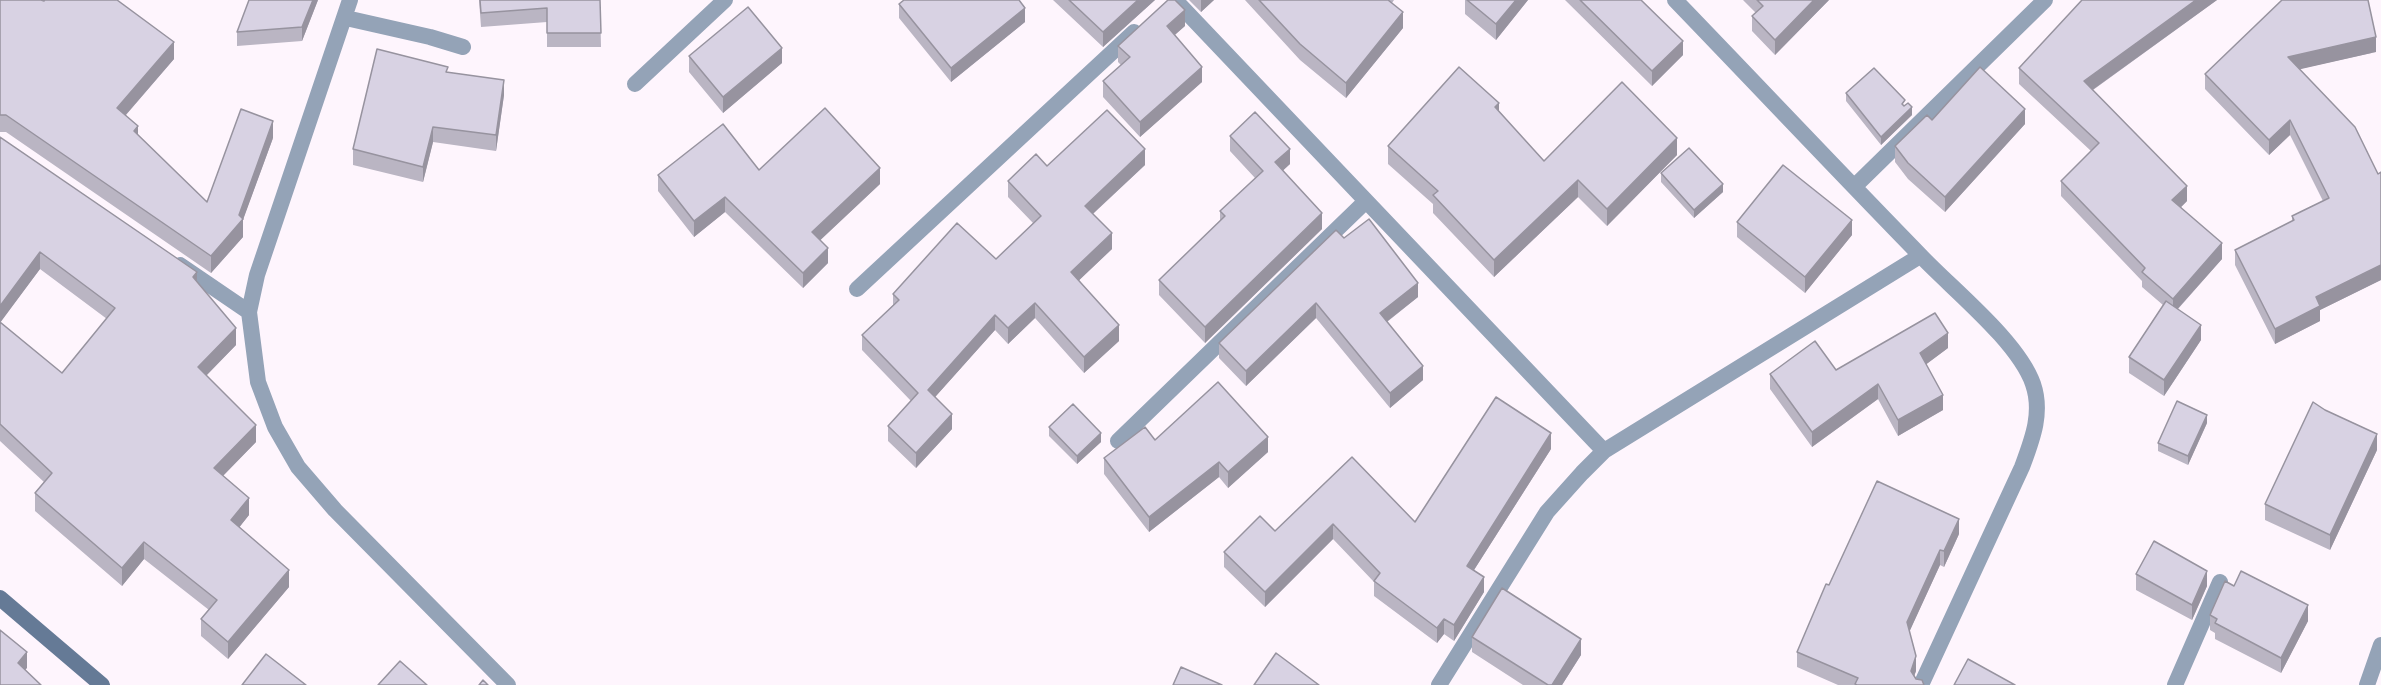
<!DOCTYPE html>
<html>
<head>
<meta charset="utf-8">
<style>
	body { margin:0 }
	canvas { display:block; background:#fef5fd }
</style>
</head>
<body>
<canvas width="2381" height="685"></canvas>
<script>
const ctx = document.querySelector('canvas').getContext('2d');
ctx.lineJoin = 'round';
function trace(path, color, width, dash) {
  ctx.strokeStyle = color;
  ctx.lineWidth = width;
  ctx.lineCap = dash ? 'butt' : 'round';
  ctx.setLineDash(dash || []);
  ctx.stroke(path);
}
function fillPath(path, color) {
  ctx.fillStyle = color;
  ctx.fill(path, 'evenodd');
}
trace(new Path2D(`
	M350 0 257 275 249 312 258 382 275 427 298 467 335 510 508 685
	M1175 0 1604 451
	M1675 0C1757 85 1838 171 1920 255 1952 289 2018 341 2033 384 2043 413 2032 440 2022 467L1921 685
	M346 18 430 37 463 47
	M635 84 725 0
	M1855 186 2045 0
	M180 265 249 312
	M857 289 1134 32
	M1118 441 1366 201
	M1439 685 1547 512 1582 473 1604 451 1920 256
	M2175 685 2220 582
	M2367 685 2381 645`), '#94a3b7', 16);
trace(new Path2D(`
	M0 598 102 685`), '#657a96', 16);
fillPath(new Path2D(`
	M0 0 174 59 126 115 138 136 207 202 273 138 243 219V237L211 273 6 132H0Z
	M318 0 302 41 237 46V32Z
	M479 0H600L601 47H547V22L481 27Z
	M1053 0H1155L1103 47Z
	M1189 0H1214L1201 12Z
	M1245 0H1394L1392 3 1403 28 1346 98 1300 60Z
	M1465 0H1528L1496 40 1465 14Z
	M1565 0H1641L1683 55 1652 86Z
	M1743 0H1829L1775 55 1752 31V16L1756 13Z
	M2082 0H2217L2093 90 2187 201 2181 207 2222 259 2178 309 2201 340 2164 396 2129 373V357L2163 305 2142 287V281L2061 196V181L2091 151 2019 84V68Z
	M899 4 1025 22 951 82 899 18Z
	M1185 26 1174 35 1202 82 1140 137 1103 97V81L1121 65 1118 62V46Z
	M2376 52 2299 69 2378 174 2381 172V280L2320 310V321L2275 344 2235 265V250L2292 221V216L2323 201 2290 135 2269 155 2205 89V74Z
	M689 56 782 63 723 113 689 72Z
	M448 73 504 95 496 151 433 142 423 182 353 165V149Z
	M1846 93 1905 105 1912 115 1881 145 1846 101Z
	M1499 111 1544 161 1677 155 1607 226 1578 197 1494 277 1433 213V204L1388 164V146Z
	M1932 120 2025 124 1945 212 1908 179 1895 162V146Z
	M1230 136 1290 164 1282 171 1322 229 1205 343 1159 295V280L1220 221V211L1255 178 1230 151Z
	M0 137 197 283 236 345 206 376 256 442 223 476 249 515 239 527 289 587 228 659 201 636V619L209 610 144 559 122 586 35 511V493L44 482 0 441ZM40 269 107 319 62 373 0 322Z
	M1145 165 1093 214 1112 249 1079 280 1119 341 1084 373 1035 318 1008 344 995 330 935 397 952 429 916 468 888 441V426L911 401 862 350V335L893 305V294L996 259 1033 223 1008 197V181L1047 166Z
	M759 170 880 184 820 240 828 263 803 288 725 212 694 237 658 191V175Z
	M1661 173 1723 192 1694 218 1661 182Z
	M1737 222 1852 235 1805 293 1737 237Z
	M1344 238 1418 297 1387 322 1423 380 1390 408 1316 318 1246 386 1219 358V343Z
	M1948 348 1926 364 1943 410 1898 436 1878 399 1812 447 1770 389V374L1836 370Z
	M2207 423 2188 465 2158 451V443Z
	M1049 427 1101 442 1077 464 1049 436Z
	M1155 440 1268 452 1228 488 1219 477 1149 532 1104 474V458Z
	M1551 449 1474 570 1484 592 1454 641 1444 634 1437 643 1374 596V582L1333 539 1265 607 1224 567V552L1275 531 1352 457 1415 522Z
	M2377 450 2330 550 2265 520V504Z
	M1959 534 1944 567 1940 565 1909 632 1916 671 1914 676 1924 685H1838L1797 667V652L1829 585Z
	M2136 574 2207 586 2192 620 2136 590Z
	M2234 586 2308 621 2281 673 2215 639V633L2210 630V615Z
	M1472 637 1581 655 1562 685H1523L1472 652Z`), '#bab5c3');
fillPath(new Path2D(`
	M313 0H318L302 41V27Z
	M1138 0H1155L1103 47V32Z
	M1201 0H1214L1201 12Z
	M1516 0H1528L1496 40V24Z
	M1814 0H1829L1775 55V40Z
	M2196 0H2217L2084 96V81Z
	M1025 8V22L951 82V68Z
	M1185 10V26L1167 42V26Z
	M1403 12V28L1346 98V83Z
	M2376 37V52L2288 72V57Z
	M1683 41V55L1652 86V71Z
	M174 42V59L117 125V108Z
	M782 48V63L723 113V97Z
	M1202 67V82L1140 137V122Z
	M504 80V95L496 151V135Z
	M1499 103V120L1495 107Z
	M1912 107V115L1881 145V137Z
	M2025 109V124L1945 212V197Z
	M2290 120V135L2269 155V140Z
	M273 121V138L243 220V237L211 273V256L239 215Z
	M138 126V144L134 131Z
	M433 127V142L423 182V167Z
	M1677 138V155L1607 226V209Z
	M1145 149V165L1085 221V206Z
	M1290 149V164L1275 178V162Z
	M880 168V184L812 248V232Z
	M1578 180V197L1494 277V260Z
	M1723 184V192L1694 218V210Z
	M2187 186V201L2172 216V200Z
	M725 197V212L694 237V221Z
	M1322 213V229L1205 343V327Z
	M1852 220V235L1805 293V277Z
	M1112 233V249L1071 288V272Z
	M2222 243V259L2173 314V299Z
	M828 248V263L803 288V273Z
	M40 252V269L0 323V306Z
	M2381 265V280L2320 310V321L2275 344V329L2316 297Z
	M197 272V289L193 277Z
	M1418 283V297L1380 327V313Z
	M1035 303V318L1008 344V328Z
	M1316 303V318L1246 386V371Z
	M995 315V330L928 405V390Z
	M1119 325V341L1084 373V357Z
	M2201 325V340L2164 396V380Z
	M236 328V345L198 384V367Z
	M1948 333V348L1920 369V353Z
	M1423 366V380L1390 408V393Z
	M1878 384V399L1812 447V432Z
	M1943 395V410L1898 436V420Z
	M952 414V429L916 468V453Z
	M2207 415V423L2188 465V456Z
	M256 425V442L214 485V468Z
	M1101 433V442L1077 464V456Z
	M1551 433V449L1467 581V566Z
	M2377 434V450L2330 550V535Z
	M1268 437V452L1228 488V472Z
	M1219 462V477L1149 532V517Z
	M249 498V515L231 538V520Z
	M1959 519V534L1944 567V551Z
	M1333 524V539L1265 607V592Z
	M144 542V559L122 586V568Z
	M1940 550V565L1907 637V622Z
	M289 570V587L228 659V642Z
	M2207 571V586L2192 620V605Z
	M1484 577V592L1454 641V625Z
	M2308 605V621L2281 673V658Z
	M1444 619V634L1437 643V628Z
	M1581 639V655L1562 685H1552Z
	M27 652V668L18 678V663Z
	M1916 656V671L1911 685V671Z`), '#97939f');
const building = new Path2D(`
	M0 0H41L44 1 45 0H117L174 42 117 108 138 126 134 131 207 202 241 109 273 121 239 215 243 219 211 256 6 115H0Z
	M249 0H313L302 27 237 32Z
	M480 0H600L601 33H547V8L481 13Z
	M904 0H1019L1025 8 951 68 899 4Z
	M1069 0H1138L1103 32Z
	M1168 0H1175L1185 10 1167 26 1202 67 1140 122 1103 81 1130 57 1118 46Z
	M1259 0H1388L1403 12 1346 83 1300 44Z
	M1467 0H1516L1496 24Z
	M1580 0H1641L1683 41 1652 71Z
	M1757 0H1814L1775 40 1752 16 1763 6Z
	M2082 0H2196L2084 81 2187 186 2172 200 2222 243 2173 299 2142 272 2145 268 2061 181 2099 143 2019 68Z
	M2282 0H2368L2376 37 2288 57 2355 127 2378 174 2381 172V265L2316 297 2320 306 2275 329 2235 250 2294 220 2292 216 2329 198 2290 120 2269 140 2205 74Z
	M748 7 782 48 723 97 689 56Z
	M377 49 448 67 446 72 504 80 496 135 433 127 423 167 353 149Z
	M1459 67 1499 103 1495 107 1544 161 1622 82 1677 138 1607 209 1578 180 1494 260 1433 195 1438 191 1388 146Z
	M1980 67 2025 109 1945 197 1908 163 1895 146 1927 115 1932 120Z
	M1874 68 1905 100 1902 104 1904 106 1908 103 1912 107 1881 137 1846 93Z
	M825 108 880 168 812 232 828 248 803 273 725 197 694 221 658 175 723 124 759 170Z
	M1107 110 1145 149 1085 206 1112 233 1071 272 1119 325 1084 357 1035 303 1008 328 995 315 928 390 952 414 916 453 888 426 918 393 862 335 899 300 893 294 957 223 996 259 1041 216 1008 181 1036 154 1047 166Z
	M1255 112 1290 149 1275 162 1322 213 1205 327 1159 280 1225 216 1220 211 1263 171 1230 136Z
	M0 137 197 272 193 277 236 328 198 367 256 425 214 468 249 498 231 520 289 570 228 642 201 619 217 600 144 542 122 568 35 493 52 473 0 424V322L62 373 115 308 40 252 0 306Z
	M1689 148 1723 184 1694 210 1661 173Z
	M1783 165 1852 220 1805 277 1737 222Z
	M1369 219 1418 283 1380 313 1423 366 1390 393 1316 303 1246 371 1219 343 1336 230 1344 238Z
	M2166 301 2201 325 2164 380 2129 357Z
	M1935 313 1948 333 1920 353 1943 395 1898 420 1878 384 1812 432 1770 374 1815 341 1836 370Z
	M1218 382 1268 437 1228 472 1219 462 1149 517 1104 458 1145 427 1155 440Z
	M1496 397 1551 433 1467 566 1484 577 1454 625 1444 619 1437 628 1374 581 1380 573 1333 524 1265 592 1224 552 1260 516 1275 531 1352 457 1415 522Z
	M2177 401 2207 415 2188 456 2158 443Z
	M2313 402 2325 410 2377 434 2330 535 2265 504Z
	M1073 404 1101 433 1077 456 1049 427Z
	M1877 481 1959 519 1944 551 1940 550 1907 622 1916 656 1911 671 1916 679 1922 680 1924 685H1857L1855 684 1858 678 1797 652 1826 584 1829 585Z
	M2154 541 2207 571 2192 605 2136 574Z
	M2241 571 2308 605 2281 658 2215 623 2217 619 2210 615 2225 581 2234 586Z
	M1502 588 1581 639 1552 685H1548L1472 637Z
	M0 630 27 652 18 663 41 685H0Z
	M1276 653 1319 685H1254Z
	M266 654 306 685H242Z
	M1968 659 2015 685H1954Z
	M400 661 427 685H378Z
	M1181 667 1222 685H1173Z
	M483 680 488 685H479Z`);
fillPath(building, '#d8d2e3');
trace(building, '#97939f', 1.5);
</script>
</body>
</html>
